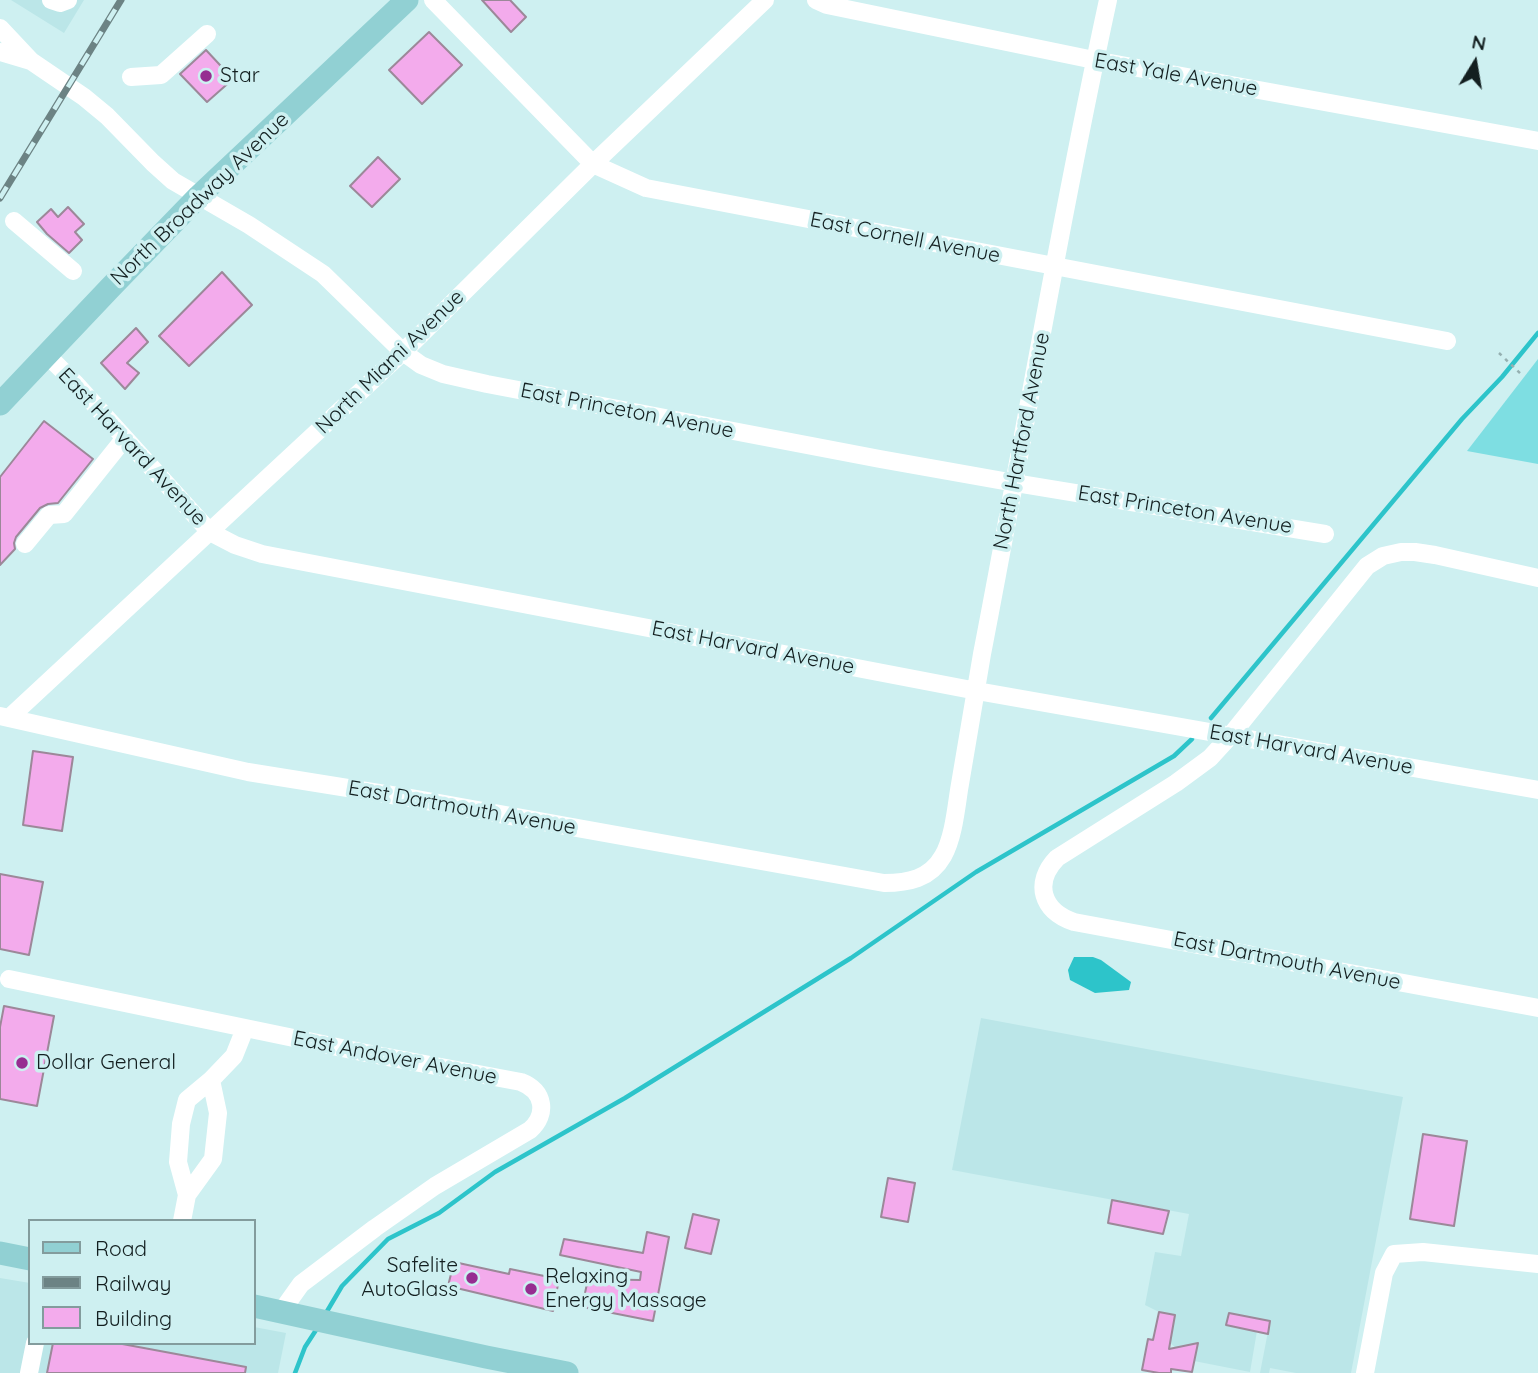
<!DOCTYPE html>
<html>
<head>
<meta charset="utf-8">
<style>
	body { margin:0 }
	#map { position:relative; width:1538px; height:1373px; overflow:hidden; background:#cef0f1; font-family:Quicksand,sans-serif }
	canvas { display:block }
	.legend { position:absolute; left:28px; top:1219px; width:228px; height:126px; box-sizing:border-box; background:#cef0f1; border:2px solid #839c9d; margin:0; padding:9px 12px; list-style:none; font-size:21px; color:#131f20 }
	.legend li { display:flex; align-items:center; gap:14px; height:35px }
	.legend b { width:35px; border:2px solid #839c9d }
	.north { position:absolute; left:1440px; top:28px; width:70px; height:70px; -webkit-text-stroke:5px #cef0f1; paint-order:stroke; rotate:11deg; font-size:19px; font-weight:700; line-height:28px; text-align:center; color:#131f20 }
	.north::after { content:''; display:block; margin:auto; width:24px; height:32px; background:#131f20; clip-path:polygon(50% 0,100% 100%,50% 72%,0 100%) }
</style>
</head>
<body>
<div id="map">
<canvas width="1538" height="1373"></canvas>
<ul class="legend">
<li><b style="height:9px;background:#91d0d3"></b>Road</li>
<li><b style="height:9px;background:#6c8384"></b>Railway</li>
<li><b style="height:19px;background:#f3abec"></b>Building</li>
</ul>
<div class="north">N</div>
</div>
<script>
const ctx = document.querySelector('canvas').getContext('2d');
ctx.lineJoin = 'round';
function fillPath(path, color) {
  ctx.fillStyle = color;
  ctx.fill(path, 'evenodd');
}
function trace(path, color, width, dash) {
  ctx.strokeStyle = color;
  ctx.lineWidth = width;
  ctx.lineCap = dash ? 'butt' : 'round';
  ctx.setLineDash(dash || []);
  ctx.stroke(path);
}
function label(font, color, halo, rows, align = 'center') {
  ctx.font = font + ' Quicksand,sans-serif';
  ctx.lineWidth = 7;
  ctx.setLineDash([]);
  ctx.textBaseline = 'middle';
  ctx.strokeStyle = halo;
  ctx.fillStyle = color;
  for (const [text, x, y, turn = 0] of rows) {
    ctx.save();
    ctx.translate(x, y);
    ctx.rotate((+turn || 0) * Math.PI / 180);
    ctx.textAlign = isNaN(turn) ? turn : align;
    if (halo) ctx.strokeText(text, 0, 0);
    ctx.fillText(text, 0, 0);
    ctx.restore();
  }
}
fillPath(new Path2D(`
	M11 0H84L64 33Z
	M981 1018 1403 1097 1351 1373H1296L1270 1368 1269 1373H1260L1270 1321 1229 1313 1227 1326 1257 1331 1250 1372 1194 1361 1197 1343 1190 1345 1187 1366 1172 1363 1175 1347 1170 1343 1175 1315 1159 1312 1145 1305 1155 1252 1181 1256 1189 1214 952 1170Z
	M0 1278 30 1283V1343H254V1327L286 1333 278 1373H0Z`), '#bbe6e8');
fillPath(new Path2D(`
	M1538 359V464L1467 451Z`), '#7edee2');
fillPath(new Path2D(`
	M1074 957H1093L1101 960 1131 982 1129 990 1095 993 1070 980 1068 970Z`), '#2dc4ca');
trace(new Path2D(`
	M1211 718 1462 419 1502 377 1538 333
	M326 1313 342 1286 388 1239 439 1213 495 1172 625 1098 851 958 976 872 1174 756 1192 739
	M295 1373 305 1347 318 1327`), '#2dc4ca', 4.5);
const building = new Path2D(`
	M482 0H510L526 17 511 32Z
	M429 32 462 65 422 104 389 70Z
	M206 50 233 79 207 102 180 74Z
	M378 157 400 179 372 207 350 186Z
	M68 207 84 224 75 232 82 240 69 253 47 234 37 222 51 209 58 217Z
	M222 272 252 305 189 366 159 336Z
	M136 328 148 342 127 363 139 373 125 389 101 363Z
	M44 421 93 459 58 503 48 504 40 508 16 537 14 543 15 549 0 565V477Z
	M33 751 73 757 62 831 23 825Z
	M0 874 43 882 29 955 0 949Z
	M4 1006 54 1016 37 1106 0 1099V1027Z
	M1423 1134 1467 1141 1454 1226 1410 1219Z
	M888 1178 915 1183 908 1222 881 1217Z
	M1112 1200 1169 1211 1163 1234 1108 1223Z
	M693 1214 719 1220 711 1254 685 1248Z
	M647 1232 669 1237 653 1321 582 1307 588 1279 640 1280 641 1272 560 1255 564 1239 643 1253Z
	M454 1262 509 1274 510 1269 559 1279 553 1311 448 1286Z
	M1159 1312 1175 1315 1169 1349 1198 1343 1192 1372 1171 1369V1373H1159L1142 1370 1148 1339 1153 1340Z
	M1229 1313 1270 1321 1268 1334 1226 1325Z
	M53 1343H117L246 1367 245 1373H47Z`);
fillPath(building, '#f3abec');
trace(building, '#9c8899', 2);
trace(new Path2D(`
	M1499 353 1522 375`), '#95b0b1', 2.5, [3.5, 5]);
trace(new Path2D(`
	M51 0 60 3 68 0
	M433 0 593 164 646 188 1447 341
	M816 0 827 5 1094 60 1538 141
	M0 28 31 61 84 97 107 116 153 163 173 181 249 225 323 274 403 352 421 365 443 374 487 384 880 459 1015 483 1325 534
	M0 52 31 61
	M131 77 161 75 207 34
	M14 221 73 271
	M46 354 75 383 210 532 235 545 262 554 977 691 1538 790
	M25 544 49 515 64 514 124 439
	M1538 578 1435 555 1415 552H1401L1383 556 1367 566 1231 735 1210 758 1176 783 1057 858C1033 883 1042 911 1074 922L1538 1008
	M0 716 248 772 410 798 884 883C908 883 930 879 943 856 953 839 956 810 959 790 967 745 974 699 982 654 1024 436 1061 217 1108 0
	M9 718 403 352 593 164 765 0
	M9 979 366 1053 521 1082C544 1091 548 1114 530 1130L435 1186 375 1228 301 1284 281 1312
	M187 1195 178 1162 181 1124 187 1100 211 1080 234 1056 242 1036 243 1028
	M182 1221 187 1195 213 1159 218 1113 211 1080
	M29 1373 35 1343
	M1365 1373 1384 1273 1394 1254 1423 1252 1538 1264`), '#fff', 18);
trace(new Path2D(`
	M0 404 110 288 199 196 407 0
	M0 1253 30 1259
	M254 1306 486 1357 567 1373`), '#91d0d3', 23);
const rail = new Path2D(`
	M0 198 121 0`);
trace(rail, '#6c8384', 7);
trace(rail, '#cef0f1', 4.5, [13]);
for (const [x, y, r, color] of [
	[206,76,7,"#962d91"],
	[22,1063,7,"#962d91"],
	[472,1278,7,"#962d91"],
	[531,1289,7,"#962d91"]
]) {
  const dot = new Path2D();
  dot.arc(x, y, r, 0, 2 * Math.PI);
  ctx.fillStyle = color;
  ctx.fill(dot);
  trace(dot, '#cef0f1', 2.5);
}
label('21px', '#131f20', '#cef0f1', [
	["East Yale Avenue",1176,75,10],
	["North Broadway Avenue",200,199,-44],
	["East Cornell Avenue",905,238,11],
	["North Miami Avenue",390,362,-44],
	["East Princeton Avenue",627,411,11],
	["North Hartford Avenue",1022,441,-79],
	["East Harvard Avenue",132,447,47],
	["East Princeton Avenue",1185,510,9],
	["East Harvard Avenue",753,648,11],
	["East Harvard Avenue",1311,750,10],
	["East Dartmouth Avenue",462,808,10],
	["East Dartmouth Avenue",1287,961,11],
	["East Andover Avenue",395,1058,11]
]);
label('21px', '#131f20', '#cef0f1', [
	["Star",220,76],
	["Dollar General",36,1063],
	["Safelite",458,1266,"right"],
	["AutoGlass",458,1290,"right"],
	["Relaxing",545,1277],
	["Energy Massage",545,1301]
], 'left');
</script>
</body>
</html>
